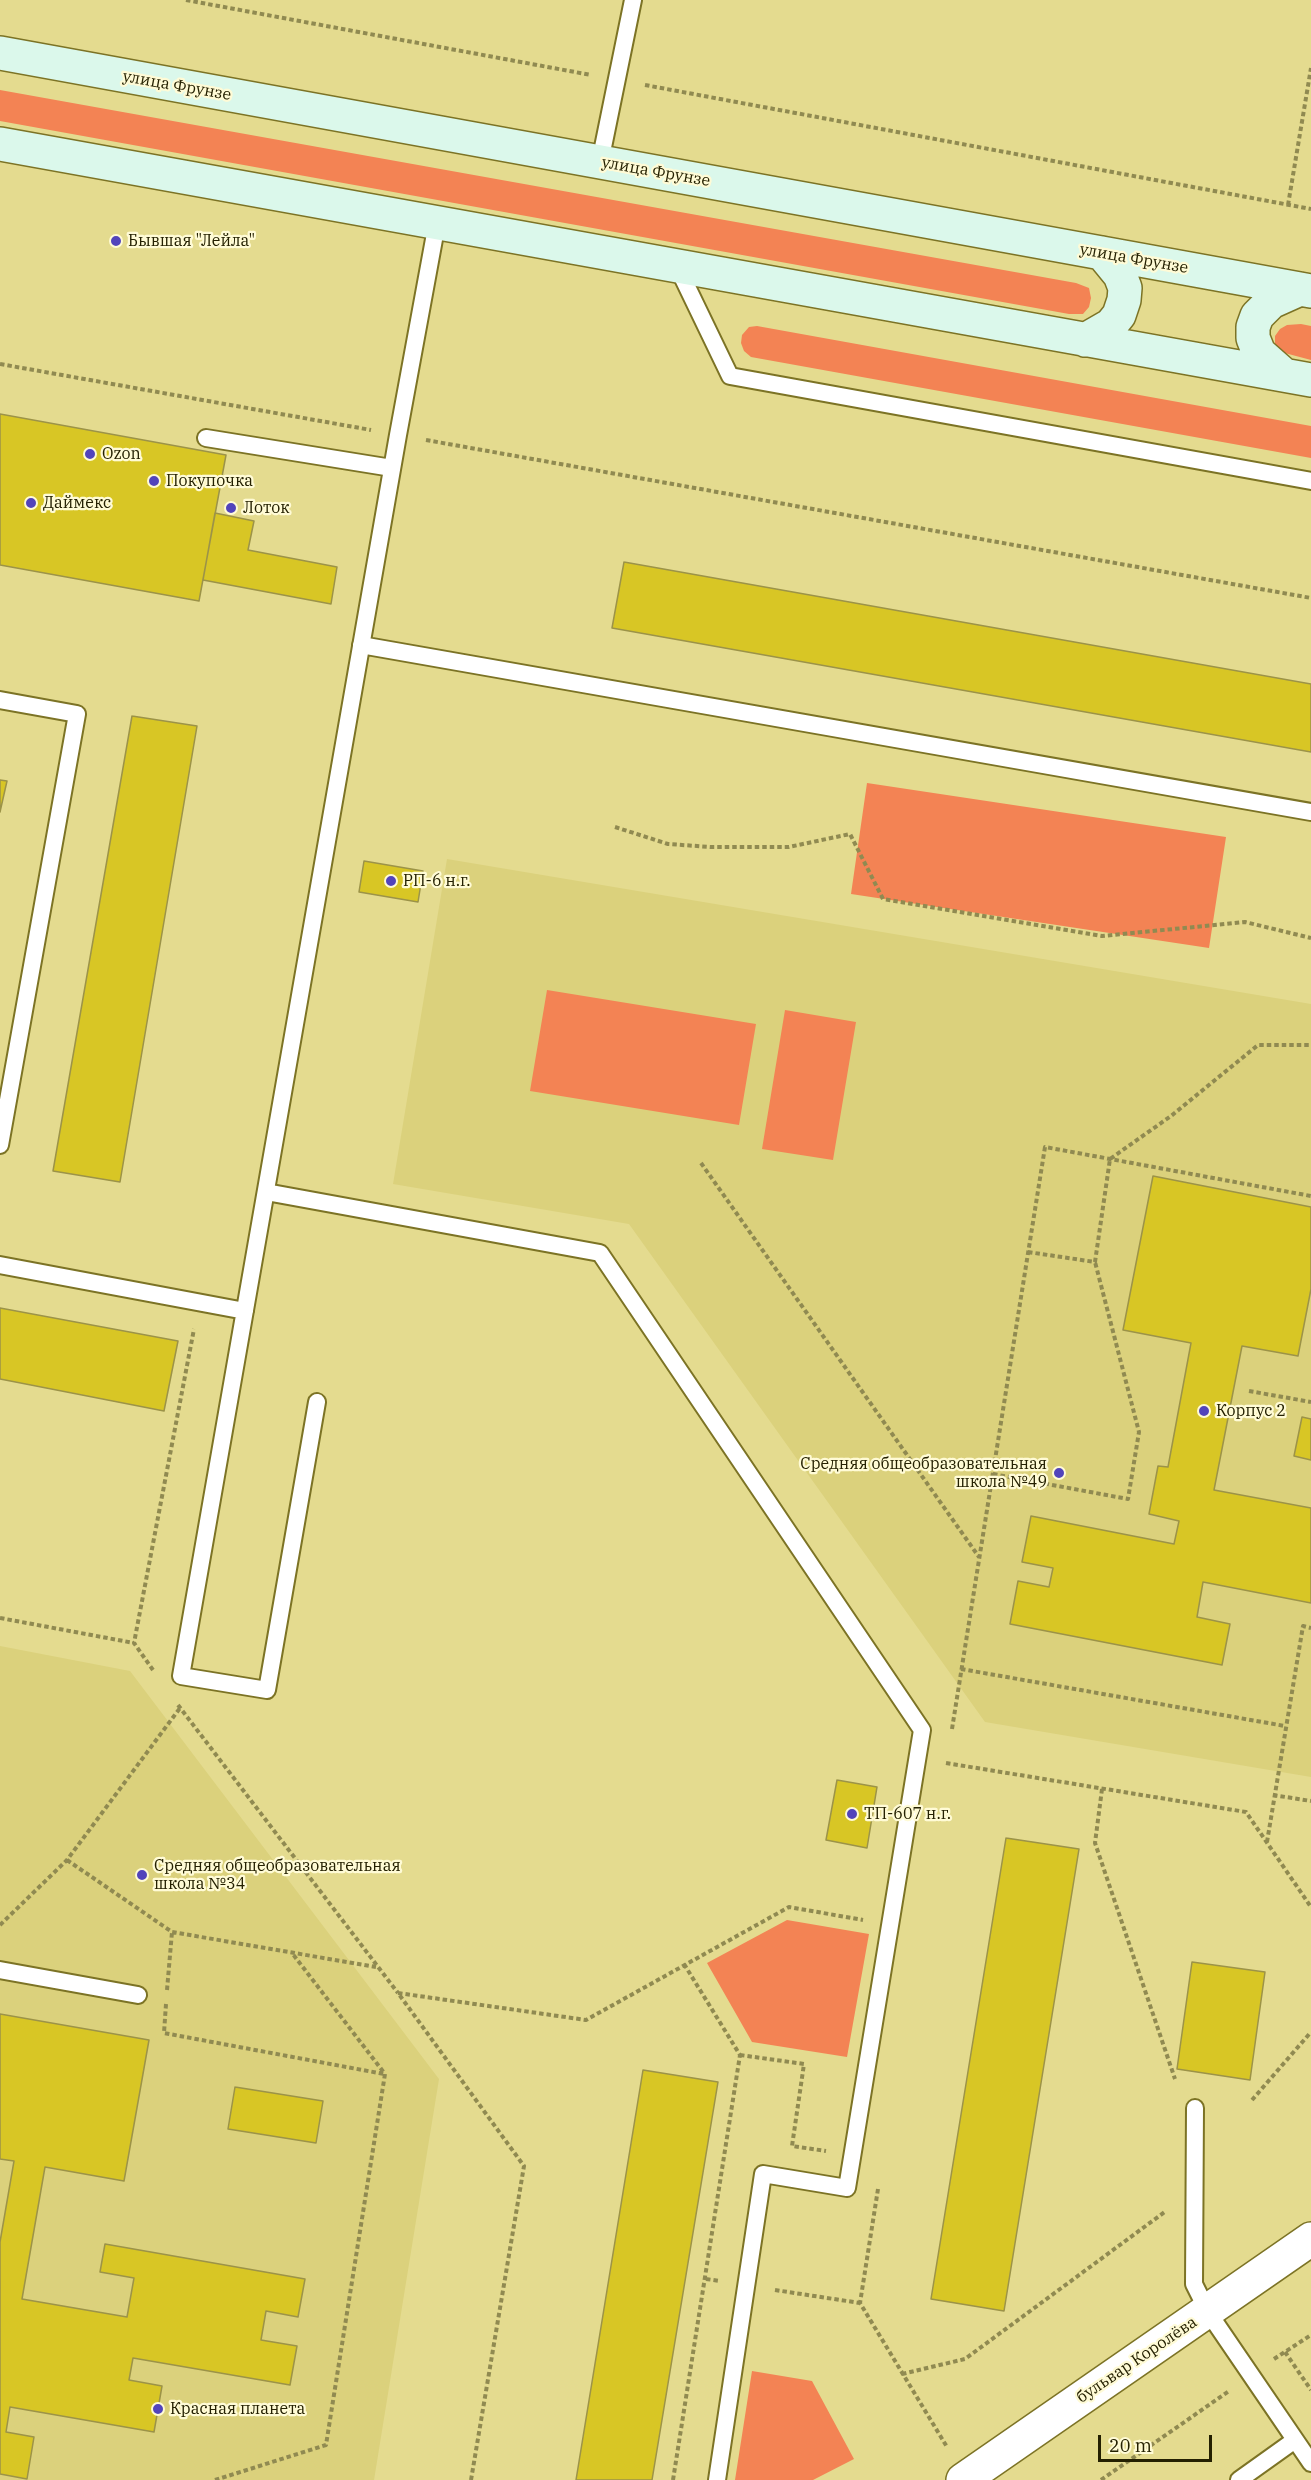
<!DOCTYPE html>
<html>
<head>
<meta charset="utf-8">
<style>
	body { margin:0 }
	#map { position:relative; width:1311px; height:2480px; overflow:hidden; background:#e4db8f; font-family:"IBM Plex Serif",serif }
	canvas { display:block }
	.scale { position:absolute; left:1098px; top:2435px; width:114px; height:27px; box-sizing:border-box; border:3px solid #242001; border-top:0; padding-left:8px; font-size:18px; line-height:21px; white-space:nowrap; color:#242001; -webkit-text-stroke:4px #fffbd6; paint-order:stroke }
</style>
</head>
<body>
<div id="map">
<canvas width="1311" height="2480"></canvas>
<div class="scale">20 m</div>
</div>
<script>
const c = document.querySelector('canvas').getContext('2d');
c.lineJoin = 'round';
function fill(path, color) {
  c.fillStyle = color;
  c.fill(path, 'evenodd');
}
function shape(rows) {
  const path = new Path2D();
  for (const r of rows) {
    path.moveTo(r[0], r[1]);
    for (let i = 2; i < r.length; i += 2) path.lineTo(r[i], r[i + 1]);
  }
  return path;
}
function stroke(path, color, width, dash) {
  c.strokeStyle = color;
  c.lineWidth = width;
  c.lineCap = dash ? 'butt' : 'round';
  c.setLineDash(dash || []);
  c.stroke(path);
}
function write(font, color, halo, rows, align = 'center') {
  c.font = font + ' "IBM Plex Serif",serif';
  c.lineWidth = 4.5;
  c.setLineDash([]);
  c.textBaseline = 'middle';
  c.strokeStyle = halo;
  c.fillStyle = color;
  for (const [text, x, y, turn = 0] of rows) {
    c.save();
    c.translate(x, y);
    c.rotate((+turn || 0) * Math.PI / 180);
    c.textAlign = isNaN(turn) ? turn : align;
    if (halo) c.strokeText(text, 0, 0);
    c.fillText(text, 0, 0);
    c.restore();
  }
}
const built = shape([
	[447,859,1311,1004,1311,1777,985,1722,629,1224,393,1184],
	[0,1646,130,1671,439,2079,374,2480,0,2480]
]);
const green = shape([
	[0,90,1076,283,1089,288,1091,298,1089,307,1083,314,1069,314,0,121],
	[1301,324,1311,326,1311,360,1281,352,1275,345,1275,336,1280,329,1287,325],
	[757,326,1311,426,1311,458,751,357,744,351,741,343,742,335,749,327],
	[867,783,1226,837,1209,948,851,894],
	[547,990,756,1024,739,1125,530,1091],
	[785,1010,856,1022,833,1160,762,1149],
	[787,1920,869,1934,847,2057,752,2042,707,1963],
	[752,2371,812,2381,854,2459,813,2480,735,2480]
]);
const building = shape([
	[0,414,226,455,199,601,0,565,0,414],
	[215,513,254,521,248,550,337,567,331,604,203,580,215,513],
	[624,562,1311,684,1311,752,612,628,624,562],
	[132,716,197,726,120,1182,53,1171,132,716],
	[0,780,7,781,0,812,0,780],
	[364,861,423,871,418,902,359,892,364,861],
	[1153,1176,1311,1207,1311,1289,1298,1356,1242,1346,1214,1490,1311,1508,1311,1603,1203,1582,1197,1617,1230,1624,1222,1665,1010,1624,1018,1581,1049,1587,1053,1568,1022,1562,1031,1516,1174,1544,1179,1521,1149,1514,1158,1466,1168,1467,1191,1343,1123,1330,1153,1176],
	[0,1308,178,1341,164,1411,0,1379,0,1308],
	[1302,1417,1311,1419,1311,1460,1294,1456,1302,1417],
	[837,1780,877,1787,867,1848,826,1840,837,1780],
	[1006,1838,1079,1849,1004,2311,931,2299,1006,1838],
	[1192,1962,1265,1972,1250,2080,1177,2069,1192,1962],
	[0,2014,149,2040,124,2181,45,2167,22,2299,127,2317,134,2278,100,2272,105,2244,305,2279,298,2317,266,2311,261,2340,297,2346,290,2385,133,2358,129,2380,162,2386,154,2432,10,2407,6,2432,34,2437,27,2479,0,2474,0,2242,14,2161,0,2159,0,2014],
	[643,2070,718,2082,652,2480,576,2480,643,2070],
	[235,2087,323,2101,316,2143,228,2129,235,2087]
]);
const path = shape([
	[186,0,591,75],
	[645,85,1311,209],
	[1288,205,1311,68],
	[0,364,371,430],
	[426,440,1311,598],
	[615,827,668,844,711,847,789,847,850,834,883,899,1102,936,1245,922,1311,938],
	[701,1163,979,1557],
	[1028,1252,1095,1262,1110,1159,1171,1116,1258,1045,1311,1045],
	[1249,1391,1311,1402],
	[993,1474,1128,1499,1139,1432,1095,1262],
	[0,1618,134,1643],
	[961,1669,1285,1726],
	[153,1670,134,1643,194,1329],
	[178,1705,398,1993],
	[952,1729,1045,1147,1311,1196],
	[946,1763,1246,1812,1311,1907],
	[1102,1789,1095,1843,1175,2079],
	[1273,1795,1311,1801],
	[1267,1842,1303,1626,1311,1628],
	[67,1860,172,1932,376,1967],
	[0,1925,67,1860,180,1708],
	[167,1990,172,1932],
	[166,2004,164,2033,384,2074],
	[740,2055,804,2064,792,2146,826,2151],
	[1252,2100,1311,2032],
	[878,2189,860,2303,947,2447],
	[706,2279,720,2281],
	[775,2290,860,2303],
	[1285,2352,1311,2390],
	[1274,2359,1311,2335],
	[902,2374,965,2359,1166,2211],
	[215,2480,326,2445,385,2074,292,1953],
	[471,2480,524,2166,398,1993,586,2020,789,1907,863,1920],
	[673,2480,740,2055,684,1964],
	[1101,2480,1229,2391]
]);
const lane = shape([
	[600,162,633,0],
	[677,266,730,376,1311,481],
	[206,438,392,468],
	[361,645,1311,812],
	[0,700,77,714,0,1145],
	[266,1192,600,1253,922,1730,847,2188,763,2174,717,2480],
	[0,1265,245,1311],
	[317,1402,267,1690,181,1676,398,435,437,223],
	[0,1970,138,1995],
	[1195,2108,1194,2284,1208,2312,1311,2463],
	[1239,2480,1295,2440]
]);
const street = shape([
	[963,2480,1311,2239]
]);
const secondary = shape([
	[0,53,1311,291],
	[0,144,1311,380],
	[1085,340,1111,325,1119,315,1124,300,1125,288,1120,275,1102,253],
	[1284,375,1259,353,1253,338,1253,327,1257,316,1271,302,1300,289]
]);
const markers = [
	[116,241,6,"#5244bb"],
	[90,454,6,"#5244bb"],
	[154,481,6,"#5244bb"],
	[31,503,6,"#5244bb"],
	[231,508,6,"#5244bb"],
	[391,881,6,"#5244bb"],
	[1204,1411,6,"#5244bb"],
	[1059,1473,6,"#5244bb"],
	[852,1814,6,"#5244bb"],
	[142,1875,6,"#5244bb"],
	[158,2409,6,"#5244bb"]
];
const streetNames = [
	["улица Фрунзе",177,86,10],
	["улица Фрунзе",656,172,10],
	["улица Фрунзе",1134,259,10],
	["бульвар Королёва",1137,2360,-34]
];
const poiNames = [
	["Бывшая \"Лейла\"",128,241],
	["Ozon",102,454],
	["Покупочка",166,481],
	["Даймекс",43,503],
	["Лоток",243,508],
	["РП-6 н.г.",403,881],
	["Корпус 2",1216,1411],
	["Средняя общеобразовательная",1047,1464,"right"],
	["школа №49",1047,1482,"right"],
	["ТП-607 н.г.",864,1814],
	["Средняя общеобразовательная",154,1866],
	["школа №34",154,1884],
	["Красная планета",170,2409]
];
fill(built, '#dbd17c');
fill(green, '#f38354');
fill(building, '#d8c625');
stroke(building, '#9c9348', 1.5);
stroke(lane, '#7c7325', 20);
stroke(street, '#7c7325', 36);
stroke(secondary, '#7c7325', 36);
stroke(path, '#908a51', 4, [4.5, 3]);
stroke(lane, '#fff', 16);
stroke(street, '#fff', 33);
stroke(secondary, '#dbf8eb', 33);
for (const [x, y, r, color] of markers) {
  const dot = new Path2D();
  dot.arc(x, y, r, 0, 2 * Math.PI);
  c.fillStyle = color;
  c.fill(dot);
  stroke(dot, '#fffbd6', 2);
}
write('16px', '#242001', '#fffbd6', streetNames);
write('16px', '#242001', '#fffbd6', poiNames, 'left');
</script>
</body>
</html>
